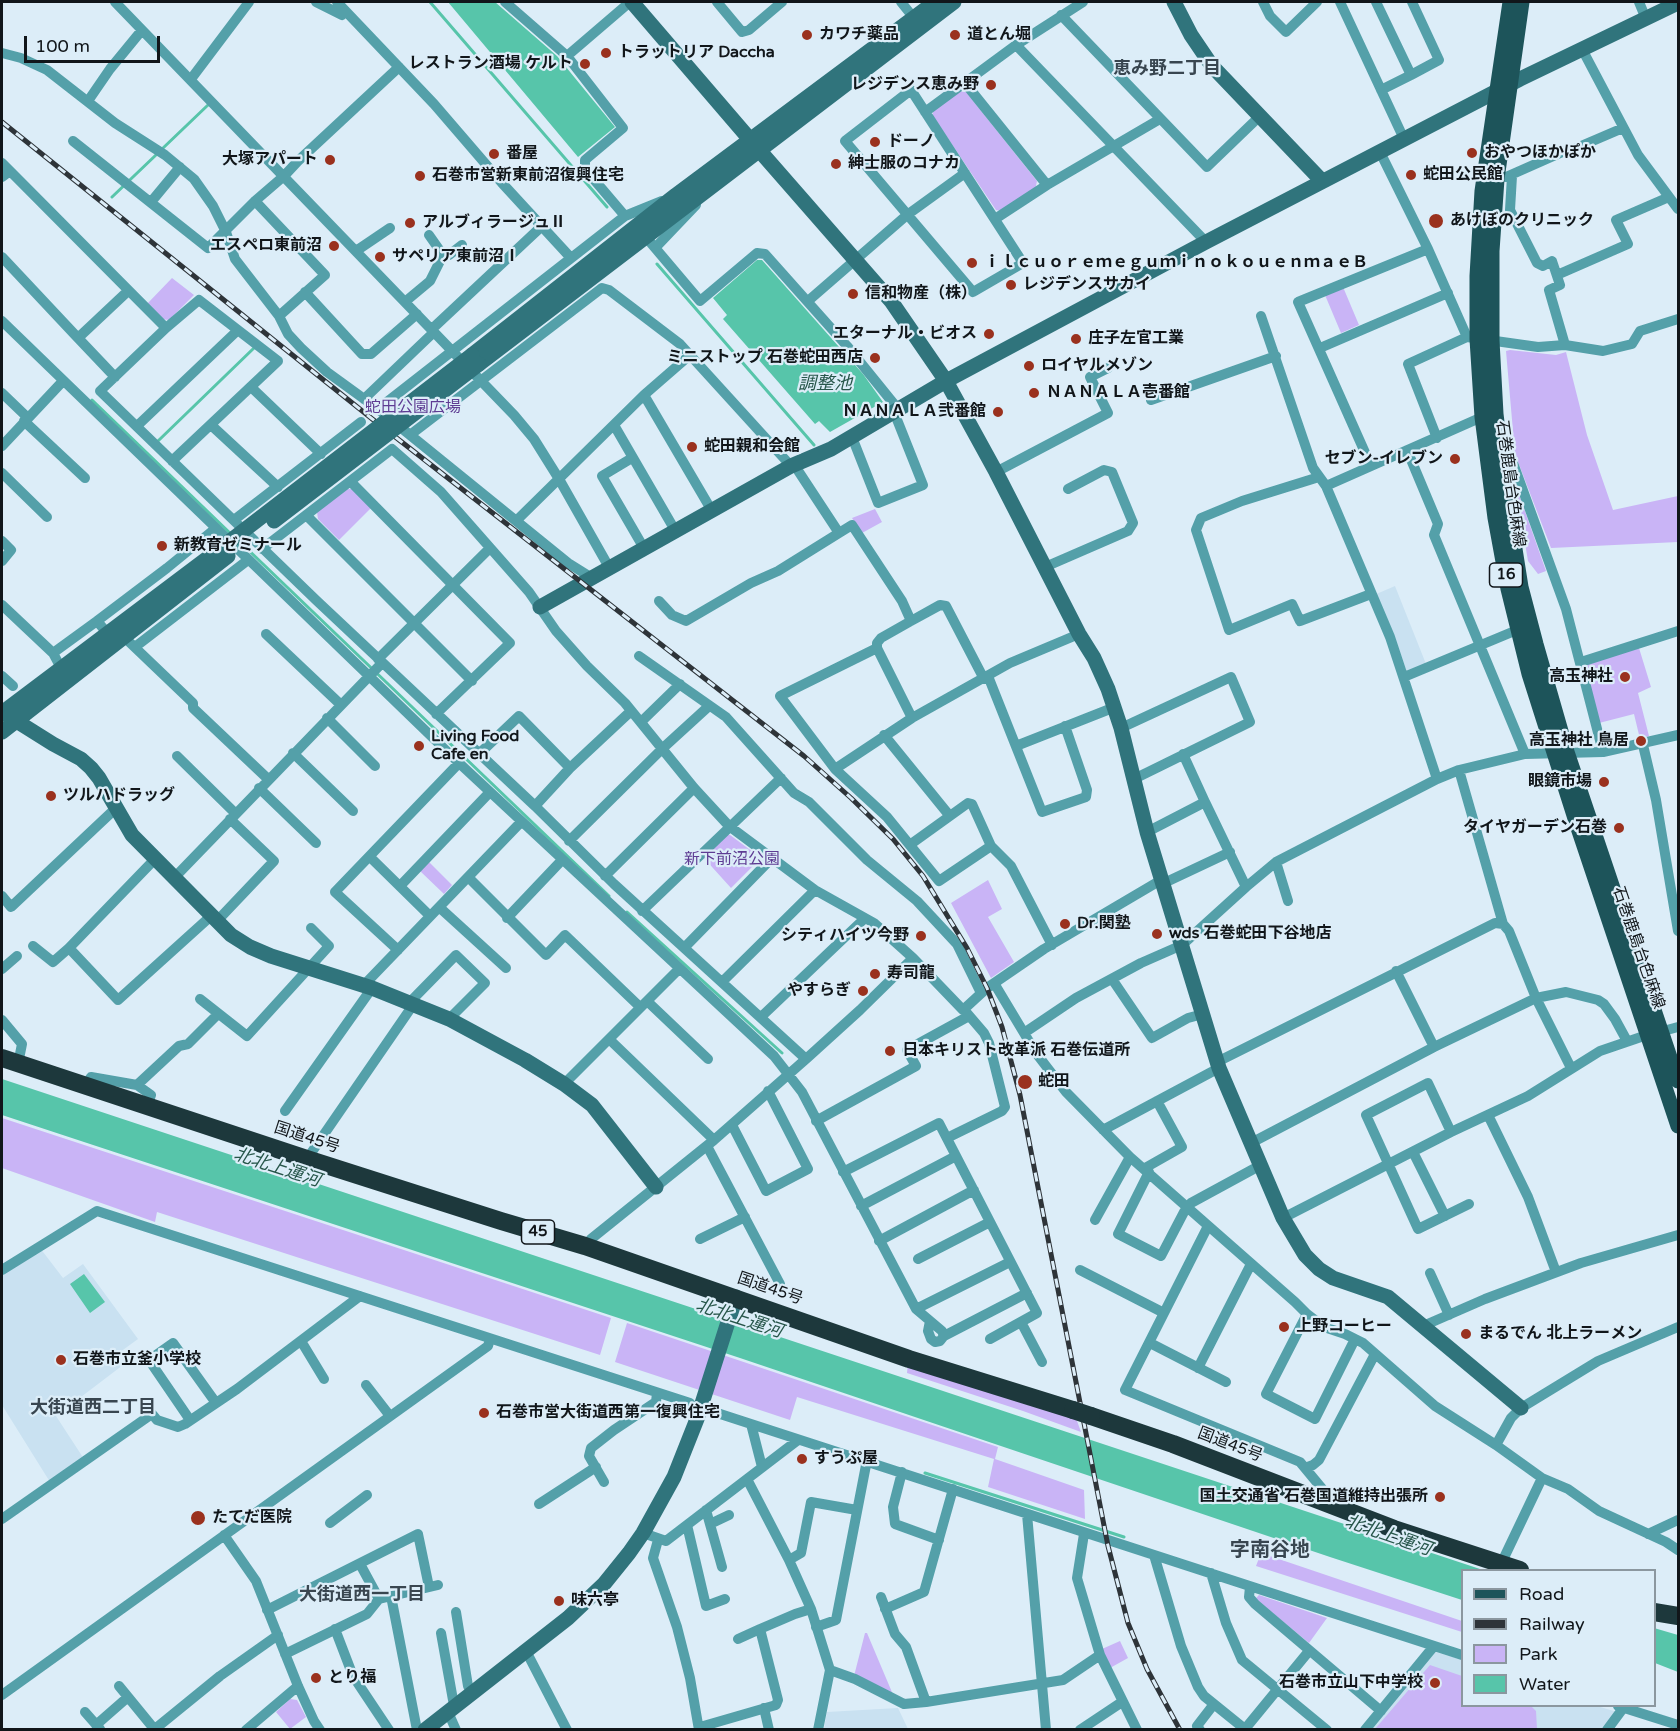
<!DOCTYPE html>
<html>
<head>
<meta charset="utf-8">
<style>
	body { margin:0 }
	#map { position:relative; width:1680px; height:1731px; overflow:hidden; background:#dcedf8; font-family:"Varela Round",sans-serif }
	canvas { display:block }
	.frame { position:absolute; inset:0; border:3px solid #11161a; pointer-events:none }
	.legend { position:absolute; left:1461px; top:1569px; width:195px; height:138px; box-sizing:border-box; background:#dcedf8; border:2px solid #8b979f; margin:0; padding:8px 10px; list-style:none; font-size:18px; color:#11161a }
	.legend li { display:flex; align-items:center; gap:12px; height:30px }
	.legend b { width:30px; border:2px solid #8b979f }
	.scale { position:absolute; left:24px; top:36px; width:136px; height:27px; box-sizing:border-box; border:3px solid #11161a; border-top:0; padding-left:8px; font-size:18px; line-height:21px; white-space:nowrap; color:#11161a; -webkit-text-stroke:4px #dcedf8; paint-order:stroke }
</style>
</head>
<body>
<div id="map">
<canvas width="1680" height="1731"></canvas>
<div class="frame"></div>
<ul class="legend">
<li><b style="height:8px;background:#1d545a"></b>Road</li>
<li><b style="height:8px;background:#2e3439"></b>Railway</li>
<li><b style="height:16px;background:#c9b4f6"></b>Park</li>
<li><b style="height:16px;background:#57c5aa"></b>Water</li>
</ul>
<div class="scale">100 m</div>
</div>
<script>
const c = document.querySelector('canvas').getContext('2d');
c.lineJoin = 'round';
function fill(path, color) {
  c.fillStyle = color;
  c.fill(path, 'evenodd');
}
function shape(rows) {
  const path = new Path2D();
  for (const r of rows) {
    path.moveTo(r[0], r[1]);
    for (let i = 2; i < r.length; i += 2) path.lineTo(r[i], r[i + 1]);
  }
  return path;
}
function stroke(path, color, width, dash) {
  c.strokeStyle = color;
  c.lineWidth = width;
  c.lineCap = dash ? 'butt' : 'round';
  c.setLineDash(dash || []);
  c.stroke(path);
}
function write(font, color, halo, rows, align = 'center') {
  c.font = font + ' "Varela Round","Noto Sans JP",sans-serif';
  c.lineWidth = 4.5;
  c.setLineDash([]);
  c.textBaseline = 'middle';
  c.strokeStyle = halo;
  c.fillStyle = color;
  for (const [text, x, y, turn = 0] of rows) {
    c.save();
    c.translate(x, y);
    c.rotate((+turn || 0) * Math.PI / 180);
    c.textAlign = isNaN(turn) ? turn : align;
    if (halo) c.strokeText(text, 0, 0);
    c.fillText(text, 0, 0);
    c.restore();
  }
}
const built = shape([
	[1395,586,1426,664,1407,673,1374,595],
	[40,1248,63,1278,83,1264,138,1339,116,1355,123,1365,56,1416,84,1459,50,1482,2,1405,2,1273],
	[1434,1651,1462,1660,1462,1706,1597,1706,1617,1712,1603,1729,1370,1730],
	[898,1708,908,1729,824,1729,827,1712]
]);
const green = shape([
	[958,91,966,92,1037,181,1035,190,1002,211,996,210,933,116,933,110],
	[172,278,194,295,169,320,161,319,147,304],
	[1343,287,1359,325,1341,333,1325,295],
	[1510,350,1556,355,1566,352,1587,435,1613,510,1678,496,1678,542,1551,548,1515,454,1506,351],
	[1515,483,1546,571,1538,574,1528,561],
	[347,489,354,489,372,507,339,540,318,519,317,512],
	[875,509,882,522,862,533,852,518],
	[1639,648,1651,687,1638,693,1649,736,1640,739,1634,714,1599,723,1582,665],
	[725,835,730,835,757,855,758,861,731,888,703,857],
	[429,862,452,885,444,894,420,871],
	[988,880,1002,909,988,917,1014,962,991,978,951,903],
	[2,1118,611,1318,600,1355,157,1212,155,1222,2,1168],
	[627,1323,998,1447,995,1459,1084,1490,1085,1519,988,1487,994,1459,797,1397,790,1420,615,1362],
	[908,1362,1076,1418,1081,1432,1023,1411,907,1373],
	[1261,1553,1462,1621,1462,1632,1256,1566],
	[1259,1595,1327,1618,1309,1643,1258,1601,1256,1598],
	[865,1633,867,1633,894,1697,854,1676],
	[1120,1641,1128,1658,1110,1668,1102,1649],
	[1430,1665,1462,1676,1462,1706,1531,1706,1536,1711,1537,1729,1375,1729],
	[290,1699,297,1700,306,1717,290,1729,276,1712]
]);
const water = shape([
	[448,2,495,2,557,56,615,127,578,157],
	[757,260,762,260,863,374,883,402,830,432,819,421,815,424,723,319,727,315,713,298],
	[2,1079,1483,1570,1462,1570,1462,1600,1330,1557,740,1358,2,1115],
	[84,1274,105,1302,90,1313,70,1284],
	[1654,1628,1678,1635,1678,1672,1655,1663]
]);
const stream = shape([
	[430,2,607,207],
	[162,149,208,105],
	[112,197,157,154],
	[657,264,814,445],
	[92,400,232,535],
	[158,441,255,347],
	[239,541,609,896],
	[627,912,782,1053],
	[925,1473,1124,1537]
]);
const street = shape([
	[115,2,514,415,534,439,559,479,610,569],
	[316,2,342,15,345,11],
	[337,2,434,104,502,183,571,258],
	[505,2,567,56,623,128,585,160,585,169,625,216],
	[717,2,742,32,749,30,782,2],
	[901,2,913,17],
	[1263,2,1270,16,1286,32,1317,2],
	[1340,2,1404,139],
	[1376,2,1411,75,1439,60,1412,2],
	[1639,2,1646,19],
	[1061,15,1207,167,1261,115],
	[1016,45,1206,242],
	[1582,49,1638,155,1678,209],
	[2,53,21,58,47,70,115,123,165,155,194,179,213,206,226,232,235,259,279,316,288,334,301,348,327,372,378,409,568,563,592,578],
	[567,56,630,2],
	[191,79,249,2],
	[965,83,1047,185],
	[911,90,1023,263,973,292,845,141,911,90],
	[1381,90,1411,75],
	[88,101,110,69,142,30],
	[925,112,1016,45,1083,2],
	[73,141,208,248,255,201,284,176,298,161,399,67],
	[1380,152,1428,249,1467,337,1538,347,1565,345,1603,351,1632,344,1640,331,1678,319],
	[2,163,10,171,2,177],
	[10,171,166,328],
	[1512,176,1510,210,1537,263,1543,266,1552,261,1560,285,1549,290,1565,345],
	[1506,177,1567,150,1574,149,1623,128],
	[255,201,325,275,279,316],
	[151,202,180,167],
	[995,219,1047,185,1160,119],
	[645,236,700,301,757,253,765,254,847,346,898,409],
	[655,248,696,205],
	[356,251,390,228],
	[443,255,449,255,462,245],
	[2,257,78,338],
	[1557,275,1628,244,1616,220,1669,197],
	[305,292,362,354,371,354,417,314],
	[406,301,430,281,443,255,429,235],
	[808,301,907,215,965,173],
	[1261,316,1313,468,1326,486,1390,637,1437,779],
	[2,321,459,763,774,1056,802,1092,916,1309,942,1331,944,1336,940,1341,935,1342,931,1339,928,1331,930,1321],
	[432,329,542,226],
	[1320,348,1448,293],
	[115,377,78,338,128,291],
	[251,387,321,454],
	[2,393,28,418],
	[644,395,712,511],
	[364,399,434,332],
	[1151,400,1276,356],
	[378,409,625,216,662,201],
	[24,421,85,478],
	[211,425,278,487],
	[614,425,676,532],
	[137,426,238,330],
	[410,435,602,288,609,290,680,344,791,466],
	[852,437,878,503,923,485,894,412],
	[1437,438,1408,364,1467,337],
	[2,446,63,381],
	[1407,450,1438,524,1434,535,1525,754],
	[632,458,602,476,645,550],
	[172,461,278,361,199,300,166,328,100,391,316,600,535,806,614,884,806,1059,714,1140,591,1239,585,1246],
	[1513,463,1566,609,1603,752],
	[1371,466,1298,302,1428,249],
	[996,472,1108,413,1090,377,1108,368],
	[2,473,47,517],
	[1319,477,1242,501,1201,518,1196,530,1229,630,1292,604,1300,621,1371,594],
	[351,482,510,643,436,714],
	[1326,486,1482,417],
	[306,515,472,681],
	[234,520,361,422],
	[516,521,644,395,690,355],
	[839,533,852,525,902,601,911,621],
	[2,541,11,550,2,561],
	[262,549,392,449,441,492,529,592,556,631,587,666,625,703,694,788,729,826,815,890,874,923,913,958,860,1010,806,1059],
	[1045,567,1128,531,1133,523,1112,472,1104,470,1068,489],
	[659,601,672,615,686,621,751,583,778,571,839,533,795,466],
	[2,605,53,653,61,668],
	[108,634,97,621,167,568,216,528],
	[266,634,340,704],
	[124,637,193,703,193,708,268,779],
	[135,647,248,560],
	[877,648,780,696,835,769,887,817,939,881,991,846],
	[53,653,97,621],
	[639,656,726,717,794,793,809,802,867,860,917,901,957,944,981,993],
	[378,659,490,548],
	[1581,662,1678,631],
	[2,676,13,686],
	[988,676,1042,812,1086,797,1087,790,1065,726],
	[1404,677,1517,630],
	[327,718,375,766],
	[912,718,877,648,877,643,881,638,911,621,940,605,946,606,984,679],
	[641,722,680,684],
	[1121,728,1231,677,1250,722,1134,779],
	[884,735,949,815],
	[1643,745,1656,800,1678,931],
	[1016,746,1115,707],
	[293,753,353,811],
	[480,753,519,716,570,768],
	[1183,754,1205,802],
	[177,756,235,813],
	[835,769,912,718,1010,663,1079,634],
	[1459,770,1503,924,1509,931,1536,998,1571,1068],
	[259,788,316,843],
	[535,806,570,768,631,711],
	[1147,832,1205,802,1246,887],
	[569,841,663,748,709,706],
	[911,844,968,803,972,804,991,846,1011,866,1052,945],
	[370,857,430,916],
	[1276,862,1288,901],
	[605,876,694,788],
	[468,877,546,955,565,935,640,1007],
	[174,878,382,663],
	[1162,884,1230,852],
	[400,886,490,792],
	[2,896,11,907,115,809],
	[439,907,506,968],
	[642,911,781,778],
	[507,918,562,860],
	[217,921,274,861,230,819],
	[33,946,53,962,69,948,155,859],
	[69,948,118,1000,211,916],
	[684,948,772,858],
	[398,950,335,892,459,763],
	[913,958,963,1010,987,988,1044,949,1161,880],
	[2,969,17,956],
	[1396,971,1434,1047],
	[1112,979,1152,1038,1188,1018,1203,1014],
	[722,982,815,890],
	[994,983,1036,1053,1066,1092,1130,1157,1295,1302,1307,1314,1324,1327,1345,1334,1363,1343,1435,1406,1496,1445,1542,1478,1568,1489,1599,1511,1666,1542,1678,1550],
	[364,985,521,822],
	[200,999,247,1036,329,946,311,928],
	[647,1001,708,1059],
	[409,1003,456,955,485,983,449,1019],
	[761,1017,864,919],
	[2,1020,22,1044,18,1064],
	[1024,1033,1076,998,1141,963,1182,945,1246,887,1276,862,1437,779,1459,770,1525,754,1603,752,1678,735],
	[609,1039,714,1140],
	[1217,1062,1495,923,1503,924],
	[564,1084,679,969],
	[137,1085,151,1095,147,1106],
	[85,1086,91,1077,137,1085,179,1046,188,1044,218,1014],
	[285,1111,372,988],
	[1488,1115,1528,1197,1556,1272],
	[816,1121,916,1066,907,1050,969,1016],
	[732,1125,766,1191,808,1169,768,1091],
	[1103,1130,1219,1068],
	[1451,1132,1428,1083,1366,1115,1418,1229,1469,1204],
	[947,1138,1002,1111,1005,1107,989,1043,984,1033,966,1012],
	[1251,1143,1434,1047,1536,998,1566,992,1598,1000,1604,1004,1615,1019,1627,1041],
	[707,1146,780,1284],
	[1413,1152,1445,1216],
	[307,1159,413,1005],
	[1145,1168,1182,1147,1157,1101],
	[843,1172,939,1123,1037,1313,990,1339],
	[1149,1172,1118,1234,1161,1256,1184,1212,1191,1203,1259,1166],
	[861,1206,956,1156],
	[1283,1218,1451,1132,1528,1096,1600,1051,1641,1037,1678,1027],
	[1095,1220,1130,1157],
	[1208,1226,1125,1390,1300,1462,1334,1503],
	[700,1239,745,1217],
	[879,1241,974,1190],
	[918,1259,990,1222],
	[2,1270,97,1211,690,1403],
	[1080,1270,1164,1313],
	[1430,1273,1449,1315],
	[916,1309,1010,1262],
	[1307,1314,1266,1394,1315,1419,1355,1339],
	[1021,1322,1042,1362],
	[1423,1326,1485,1299,1581,1263,1678,1235],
	[944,1336,1027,1293],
	[301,1341,324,1379],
	[1150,1343,1226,1382],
	[1198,1368,1251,1264],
	[366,1385,390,1416],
	[711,1411,1462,1655],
	[190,1420,149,1360,173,1343,216,1403],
	[751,1424,762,1467],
	[1496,1445,1511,1418,1521,1408,1598,1361,1678,1327],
	[1305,1468,1313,1465,1319,1460,1375,1354],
	[902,1472,893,1507,895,1524,939,1540],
	[747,1479,789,1560,811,1609,830,1670,818,1730],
	[604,1482,589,1456,591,1448,614,1430,656,1402,657,1393],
	[539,1504,596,1467],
	[706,1510,722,1567],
	[1027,1514,1046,1730],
	[2,1519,152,1414,157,1420,178,1427,185,1424,237,1389,360,1296],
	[330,1523,367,1495],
	[710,1524,729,1515],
	[687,1525,706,1606,725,1599],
	[643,1533,666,1541,798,1440],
	[1084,1534,1077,1578,1100,1655],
	[1648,1534,1678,1520],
	[224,1535,256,1581,298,1686,314,1721,320,1730],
	[658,1540,653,1558,677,1627,690,1678,699,1730],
	[1154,1555,1181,1646,1198,1687,1204,1696,1246,1730],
	[789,1560,801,1553,811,1502,857,1510],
	[360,1564,379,1599],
	[1501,1564,1542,1478],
	[1211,1573,1226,1623,1242,1660,1327,1730],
	[1250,1587,1249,1597,1255,1604,1381,1711],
	[391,1596,417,1730],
	[881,1597,895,1634,906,1647,926,1702],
	[885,1609,924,1592,953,1489],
	[267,1610,418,1534,429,1587],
	[456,1612,468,1686,473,1693],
	[816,1627,836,1620,867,1460],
	[335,1629,353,1676,389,1730],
	[441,1633,453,1700,457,1705],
	[738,1639,760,1629],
	[526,1651,567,1730],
	[285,1654,367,1614,379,1599,438,1585],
	[830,1670,855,1679,904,1704,926,1702,1063,1680,1100,1655,1137,1730],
	[119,1686,155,1730],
	[2,1695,488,1346,490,1339],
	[1618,1706,1678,1725],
	[764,1708,769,1730],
	[85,1712,100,1729],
	[448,1712,456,1730],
	[96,1725,128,1697],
	[700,1727,776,1705,778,1700,760,1629,795,1614,811,1609],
	[155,1729,220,1676,278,1635],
	[1245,1729,1309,1651],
	[246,1730,298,1686],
	[1080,1730,1122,1702],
	[1200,1730,1197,1726,1214,1704],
	[1365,1730,1434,1646],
	[1607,1730,1624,1707]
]);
const secondary = shape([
	[632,2,759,150,891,301,946,381,996,472,1079,634,1094,658,1108,689,1121,728,1147,832,1219,1068,1283,1218,1305,1255,1319,1269,1333,1278,1388,1297,1521,1408],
	[1174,2,1191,35,1212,66,1322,181],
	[472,355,676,195,935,2],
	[479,364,954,2],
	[540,607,791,466,831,449,946,381,1206,242,1520,79,1678,3],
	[2,712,53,744,81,759,91,768,99,778,132,835,231,935,250,947,271,956,372,988,449,1019,525,1060,564,1084,592,1105,656,1187],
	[2,713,221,548],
	[2,732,228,556],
	[425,1730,568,1618,604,1584,629,1553,643,1533,674,1477,697,1419,736,1297]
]);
const primary = shape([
	[1510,2,1482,191,1477,276,1477,339,1482,417,1495,518,1508,589,1529,674,1578,828,1678,1126],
	[1522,2,1497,179,1492,251,1492,341,1496,414,1503,473,1521,587,1536,644,1567,752,1678,1081]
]);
const highway = shape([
	[2,1058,307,1159,501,1221,585,1246,909,1359,1073,1410],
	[1091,1416,1173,1444,1394,1529,1520,1570],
	[1654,1612,1678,1616]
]);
const rail = shape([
	[2,122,371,418,804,756,851,798,893,839,923,876,967,948,987,988,1002,1027,1020,1095,1108,1546,1128,1623,1147,1669,1180,1730]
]);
const secondaryBridge = shape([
	[274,521,479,364],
	[221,548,472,355]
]);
const highwayBridge = shape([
	[1073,1410,1091,1416]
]);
const markers = [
	[807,35,6,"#9a311e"],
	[955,35,6,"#9a311e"],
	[606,53,6,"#9a311e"],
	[585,64,6,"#9a311e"],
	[991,85,6,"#9a311e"],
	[875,142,6,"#9a311e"],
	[1472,153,6,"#9a311e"],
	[494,154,6,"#9a311e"],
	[330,160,6,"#9a311e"],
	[836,164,6,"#9a311e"],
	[1411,175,6,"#9a311e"],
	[420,176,6,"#9a311e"],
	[1436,221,8,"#9a311e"],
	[410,223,6,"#9a311e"],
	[334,246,6,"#9a311e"],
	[380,257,6,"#9a311e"],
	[972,263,6,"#9a311e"],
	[1011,285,6,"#9a311e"],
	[853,294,6,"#9a311e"],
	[989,334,6,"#9a311e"],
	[1076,339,6,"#9a311e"],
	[875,358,6,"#9a311e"],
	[1029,366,6,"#9a311e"],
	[1034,393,6,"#9a311e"],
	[998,412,6,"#9a311e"],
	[692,447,6,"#9a311e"],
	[1455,459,6,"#9a311e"],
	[162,546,6,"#9a311e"],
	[1625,677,6,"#9a311e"],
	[1641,741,6,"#9a311e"],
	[419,746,6,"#9a311e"],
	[1604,782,6,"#9a311e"],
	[51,796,6,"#9a311e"],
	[1619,828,6,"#9a311e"],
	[1065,924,6,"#9a311e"],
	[1157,934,6,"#9a311e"],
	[921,936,6,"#9a311e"],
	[875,974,6,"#9a311e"],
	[863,991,6,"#9a311e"],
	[890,1051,6,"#9a311e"],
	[1025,1082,8,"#9a311e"],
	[1284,1327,6,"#9a311e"],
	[1466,1334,6,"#9a311e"],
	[61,1360,6,"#9a311e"],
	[484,1413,6,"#9a311e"],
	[802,1459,6,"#9a311e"],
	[1440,1497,6,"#9a311e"],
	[198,1518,8,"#9a311e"],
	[559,1601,6,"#9a311e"],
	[316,1678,6,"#9a311e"],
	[1435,1683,6,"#9a311e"]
];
const shields = [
	[1506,575,33],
	[538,1232,33]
];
const shieldNames = [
	["16",1506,575],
	["45",538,1232]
];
const poiNames = [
	["カワチ薬品",819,35],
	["道とん堀",967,35],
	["トラットリア Daccha",618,53],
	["レストラン酒場 ケルト",573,64,"right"],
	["レジデンス恵み野",979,85,"right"],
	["ドーノ",887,142],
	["おやつほかぽか",1484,153],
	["番屋",506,154],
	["大塚アパート",318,160,"right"],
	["紳士服のコナカ",848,164],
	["蛇田公民館",1423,175],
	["石巻市営新東前沼復興住宅",432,176],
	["あけぼのクリニック",1450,221],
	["アルブィラージュⅡ",422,223],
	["エスペロ東前沼",322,246,"right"],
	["サペリア東前沼Ⅰ",392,257],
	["ｉｌｃｕｏｒｅｍｅｇｕｍｉｎｏｋｏｕｅｎｍａｅＢ",984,263],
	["レジデンスサカイ",1023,285],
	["信和物産（株）",865,294],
	["エターナル・ビオス",977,334,"right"],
	["庄子左官工業",1088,339],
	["ミニストップ 石巻蛇田西店",863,358,"right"],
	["ロイヤルメゾン",1041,366],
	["ＮＡＮＡＬＡ壱番館",1046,393],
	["ＮＡＮＡＬＡ弐番館",986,412,"right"],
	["蛇田親和会館",704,447],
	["セブン-イレブン",1443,459,"right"],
	["新教育ゼミナール",174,546],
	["高玉神社",1613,677,"right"],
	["Living Food",431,737],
	["Cafe en",431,755],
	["高玉神社 鳥居",1629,741,"right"],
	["眼鏡市場",1592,782,"right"],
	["ツルハドラッグ",63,796],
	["タイヤガーデン石巻",1607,828,"right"],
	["Dr.関塾",1077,924],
	["wds 石巻蛇田下谷地店",1169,934],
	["シティハイツ今野",909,936,"right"],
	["寿司龍",887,974],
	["やすらぎ",851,991,"right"],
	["日本キリスト改革派 石巻伝道所",902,1051],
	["蛇田",1038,1082],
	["上野コーヒー",1296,1327],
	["まるでん 北上ラーメン",1478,1334],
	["石巻市立釜小学校",73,1360],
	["石巻市営大街道西第一復興住宅",496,1413],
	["すうぷ屋",814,1459],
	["国土交通省 石巻国道維持出張所",1428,1497,"right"],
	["たてだ医院",212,1518],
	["味六亭",571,1601],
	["とり福",328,1678],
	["石巻市立山下中学校",1423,1683,"right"]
];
const parkNames = [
	["蛇田公園広場",413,408],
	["新下前沼公園",732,860]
];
const streetNames = [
	["石巻鹿島台色麻線",1510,484,82],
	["石巻鹿島台色麻線",1638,948,71],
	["国道45号",307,1138,18],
	["国道45号",770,1289,19],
	["国道45号",1230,1445,21]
];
const neighbourhoodNames = [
	["恵み野二丁目",1167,69],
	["大街道西二丁目",93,1408],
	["大街道西一丁目",362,1595]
];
const waterNames = [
	["調整池",825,384],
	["北北上運河",277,1168,18],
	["北北上運河",739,1319,18],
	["北北上運河",1388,1536,19]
];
const quarterNames = [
	["字南谷地",1270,1551]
];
fill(built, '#c9e1f1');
fill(green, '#c9b4f6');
fill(water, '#57c5aa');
stroke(stream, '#57c5aa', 3);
stroke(street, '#54a0a9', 10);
stroke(secondary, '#30747c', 15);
stroke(primary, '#1d545a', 15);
stroke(highway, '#1d383c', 18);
stroke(rail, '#2e3439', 5);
stroke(rail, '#dcedf8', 3, [9]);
stroke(secondaryBridge, '#30747c', 15);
stroke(highwayBridge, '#1d383c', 18);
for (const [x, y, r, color] of markers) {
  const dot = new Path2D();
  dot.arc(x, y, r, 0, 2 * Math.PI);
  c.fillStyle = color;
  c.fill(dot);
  stroke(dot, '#dcedf8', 2);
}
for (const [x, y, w] of shields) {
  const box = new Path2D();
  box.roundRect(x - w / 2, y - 12, w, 24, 4.5);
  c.fillStyle = '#dcedf8';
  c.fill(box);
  stroke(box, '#11161a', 1.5);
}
write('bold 15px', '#11161a', null, shieldNames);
write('bold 16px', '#11161a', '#dcedf8', poiNames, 'left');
write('16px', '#5e3c93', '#dcedf8', parkNames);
write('16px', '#11161a', '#dcedf8', streetNames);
write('bold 18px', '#394650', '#dcedf8', neighbourhoodNames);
write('italic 18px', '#27564a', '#dcedf8', waterNames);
write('bold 20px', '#394650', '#dcedf8', quarterNames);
</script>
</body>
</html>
